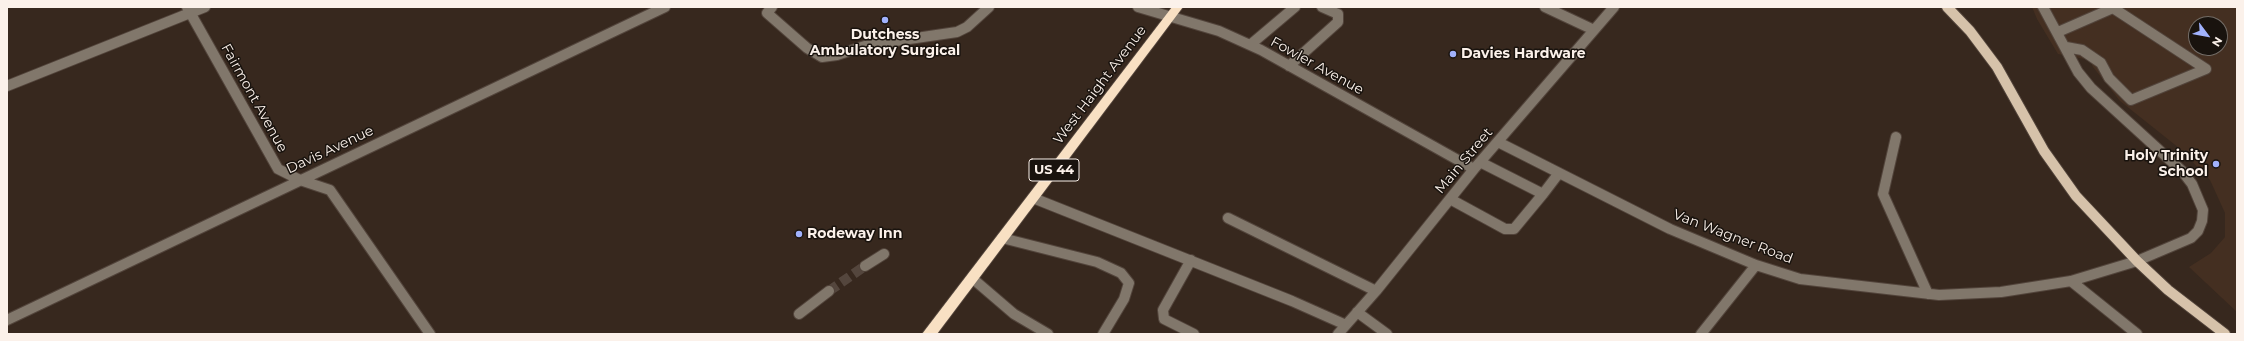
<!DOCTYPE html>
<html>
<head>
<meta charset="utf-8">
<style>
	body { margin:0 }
	#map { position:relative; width:2244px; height:341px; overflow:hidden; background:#37281e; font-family:Montserrat,sans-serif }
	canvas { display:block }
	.frame { position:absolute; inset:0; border:8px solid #fbf1ea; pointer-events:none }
	.north { position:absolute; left:2188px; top:16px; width:40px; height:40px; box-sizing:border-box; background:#19130e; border:1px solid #736c66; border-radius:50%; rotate:122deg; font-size:11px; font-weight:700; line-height:16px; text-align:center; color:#fbf1ea }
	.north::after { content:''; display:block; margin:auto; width:14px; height:18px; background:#a1b2fd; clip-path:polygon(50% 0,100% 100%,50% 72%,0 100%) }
</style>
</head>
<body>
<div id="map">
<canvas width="2244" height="341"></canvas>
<div class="frame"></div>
<div class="north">N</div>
</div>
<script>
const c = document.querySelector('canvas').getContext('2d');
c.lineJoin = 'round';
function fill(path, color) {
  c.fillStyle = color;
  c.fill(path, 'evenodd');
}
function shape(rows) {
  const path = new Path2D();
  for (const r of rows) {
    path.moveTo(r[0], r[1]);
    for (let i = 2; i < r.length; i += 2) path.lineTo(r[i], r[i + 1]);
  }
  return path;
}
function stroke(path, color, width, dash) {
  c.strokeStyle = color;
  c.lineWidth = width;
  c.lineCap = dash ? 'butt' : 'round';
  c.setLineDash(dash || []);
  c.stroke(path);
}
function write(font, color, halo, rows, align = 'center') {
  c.font = font + ' Montserrat,sans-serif';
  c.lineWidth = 3;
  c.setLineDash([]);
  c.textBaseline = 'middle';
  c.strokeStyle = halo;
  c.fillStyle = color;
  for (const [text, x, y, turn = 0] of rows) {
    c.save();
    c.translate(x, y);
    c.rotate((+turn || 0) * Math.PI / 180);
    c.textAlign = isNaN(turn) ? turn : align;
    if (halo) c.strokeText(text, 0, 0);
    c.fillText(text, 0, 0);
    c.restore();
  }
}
const built = shape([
	[2032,7,2237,7,2237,312,2189,267,2211,253,2225,237,2225,213,2210,180,2179,148,2120,101,2093,67,2090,60,2058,54,2037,19],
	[2196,24,2220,24,2220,48,2196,48]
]);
const minorTunnel = shape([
	[829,291,865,266]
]);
const minor = shape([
	[187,7,278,169,300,180,330,190,430,334],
	[772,7,767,13,807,48,822,57,837,55,868,45,957,32,967,27,989,7],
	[1138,7,1219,31,1261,50,1474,169],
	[1545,7,1594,30],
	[2058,32,2113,8,2206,69,2131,100,2109,78,2101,63,2082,50,2066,47],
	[1250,45,1295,7],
	[1289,66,1338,22,1338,14,1322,7],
	[7,86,205,7],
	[1896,137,1883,194,1928,294],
	[1498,142,1670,229,1756,265,1800,279,1939,295,2001,292,2071,281,2137,261,2191,238,2198,231,2202,221,2203,210,2192,184,2182,171,2091,88,2078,72,2043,7],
	[1480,162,1543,194,1559,173],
	[1033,198,1292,301,1346,325],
	[1450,199,1505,229,1514,229,1543,194],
	[1228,218,1376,291],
	[1002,238,1097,262,1121,273,1129,283,1124,299,1103,334],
	[1191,260,1163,310,1164,319,1194,334],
	[865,266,884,254],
	[972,278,1014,314,1048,334],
	[2071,281,2137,334],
	[1357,312,1387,334],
	[799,314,829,291],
	[7,320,665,7],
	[1338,334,1376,291,1474,169,1614,7],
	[1701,334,1756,265]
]);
const major = shape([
	[1947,7,1970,31,1997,67,2044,151,2076,196,2137,261,2168,290,2225,334]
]);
const highway = shape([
	[1172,7,1183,7,937,334,922,334,1172,7]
]);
const markers = [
	[885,20,4,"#a1b2fd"],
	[1453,54,4,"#a1b2fd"],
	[2216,164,4,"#a1b2fd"],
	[799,234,4,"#a1b2fd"]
];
const shields = [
	[1054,170,50]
];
const shieldNames = [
	["US 44",1054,170]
];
const poiNames = [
	["Dutchess",885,35,"center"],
	["Ambulatory Surgical",885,51,"center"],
	["Davies Hardware",1461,54],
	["Holy Trinity",2208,156,"right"],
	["School",2208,172,"right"],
	["Rodeway Inn",807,234]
];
const streetNames = [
	["Fowler Avenue",1317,66,29],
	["West Haight Avenue",1100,85,-53],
	["Fairmont Avenue",254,98,61],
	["Davis Avenue",330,150,-25],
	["Main Street",1464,161,-50],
	["Van Wagner Road",1733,237,21]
];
fill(built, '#442f21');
stroke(minorTunnel, '#54463d', 10, [10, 5]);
stroke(minor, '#52443b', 12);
stroke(major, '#52443b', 12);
stroke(highway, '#52443b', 2);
stroke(minor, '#81776b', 10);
stroke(major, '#d6c2aa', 10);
fill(highway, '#f8e0c3');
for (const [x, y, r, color] of markers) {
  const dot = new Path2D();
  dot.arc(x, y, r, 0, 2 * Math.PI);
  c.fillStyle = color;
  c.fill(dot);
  stroke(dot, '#19130e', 1.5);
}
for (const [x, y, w] of shields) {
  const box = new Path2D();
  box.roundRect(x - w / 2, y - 11, w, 22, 3);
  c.fillStyle = '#19130e';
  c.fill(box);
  stroke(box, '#fbf1ea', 1);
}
write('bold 13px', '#fbf1ea', null, shieldNames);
write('bold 14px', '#fbf1ea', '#19130e', poiNames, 'left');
write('14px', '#fbf1ea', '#19130e', streetNames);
</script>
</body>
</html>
